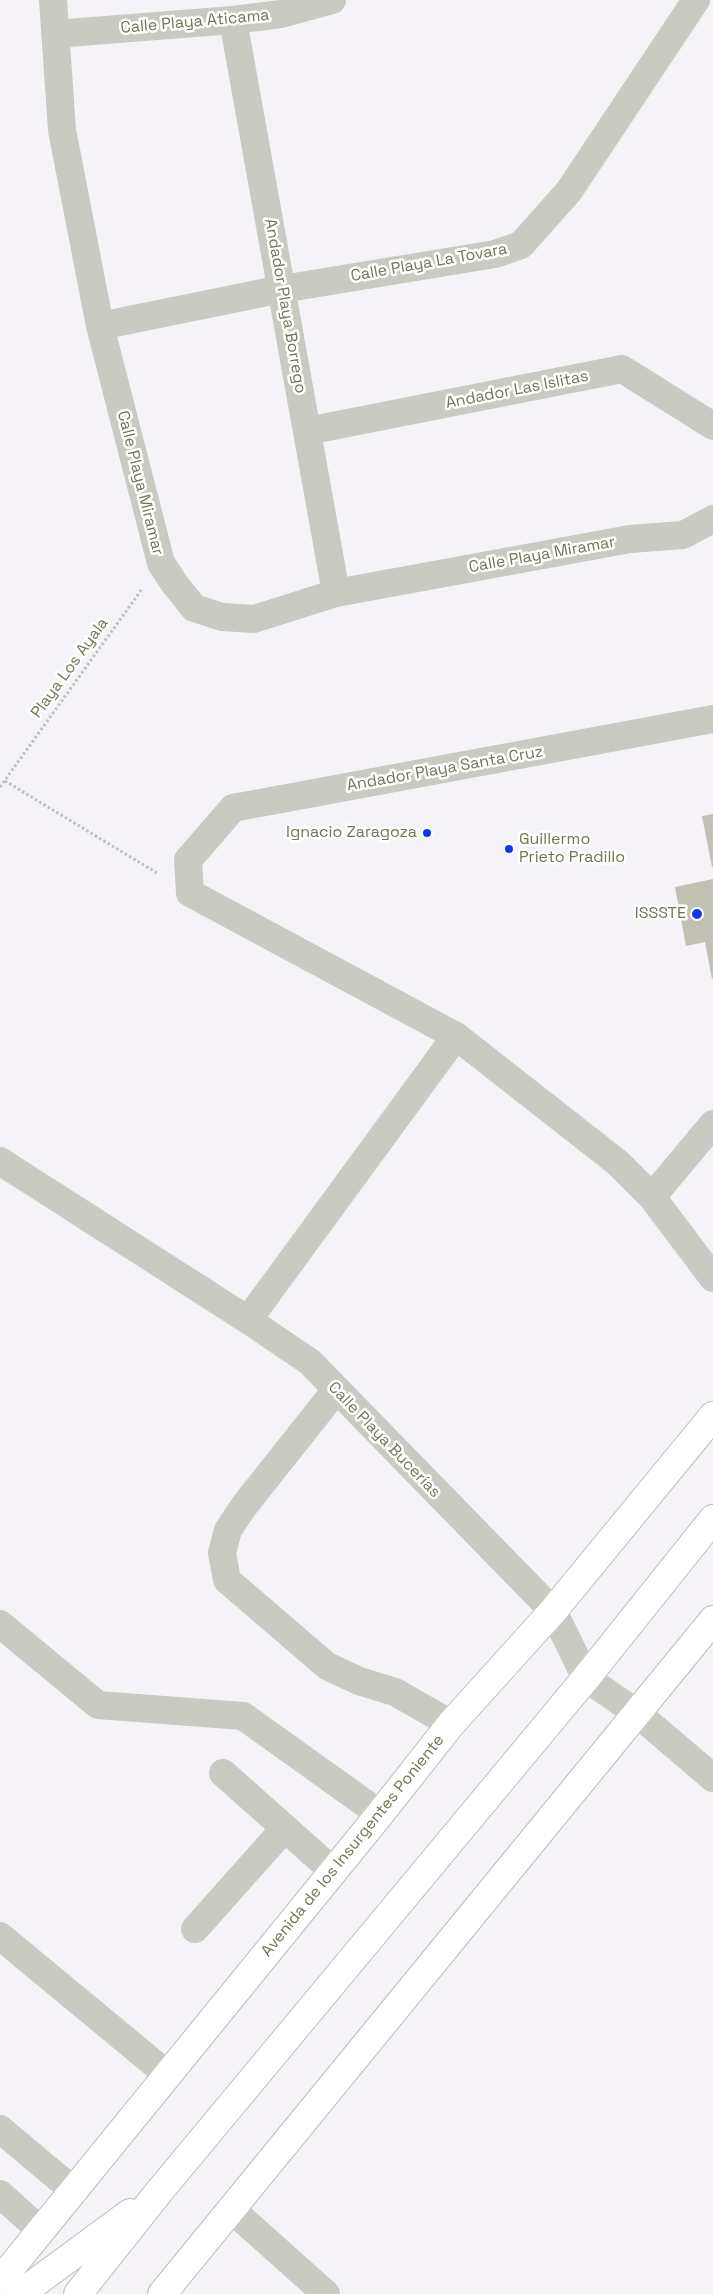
<!DOCTYPE html>
<html>
<head>
<meta charset="utf-8">
<style>
	body { margin:0 }
	canvas { display:block; background:#f5f3f7 }
</style>
</head>
<body>
<canvas width="713" height="2294"></canvas>
<script>
const c = document.querySelector('canvas').getContext('2d');
c.lineJoin = 'round';
function fill(path, color) {
  c.fillStyle = color;
  c.fill(path, 'evenodd');
}
function shape(rows) {
  const path = new Path2D();
  for (const r of rows) {
    path.moveTo(r[0], r[1]);
    for (let i = 2; i < r.length; i += 2) path.lineTo(r[i], r[i + 1]);
  }
  return path;
}
function stroke(path, color, width, dash) {
  c.strokeStyle = color;
  c.lineWidth = width;
  c.lineCap = dash ? 'butt' : 'round';
  c.setLineDash(dash || []);
  c.stroke(path);
}
function write(font, color, halo, rows, align = 'center') {
  c.font = font + ' "Space Grotesk",sans-serif';
  c.lineWidth = 5;
  c.setLineDash([]);
  c.textBaseline = 'middle';
  c.strokeStyle = halo;
  c.fillStyle = color;
  for (const [text, x, y, turn = 0] of rows) {
    c.save();
    c.translate(x, y);
    c.rotate((+turn || 0) * Math.PI / 180);
    c.textAlign = isNaN(turn) ? turn : align;
    if (halo) c.strokeText(text, 0, 0);
    c.fillText(text, 0, 0);
    c.restore();
  }
}
const building = shape([
	[713,814,713,867,712,867,702,816],
	[713,879,713,978,712,979,705,942,686,946,675,887]
]);
const path = shape([
	[5,781,157,873],
	[0,787,142,589]
]);
const minor = shape([
	[53,0,62,130,100,326,161,563,174,583,194,608,222,617,254,619,336,593,630,539,683,535,713,519],
	[233,20,336,593],
	[55,34,233,20,281,14,332,0],
	[100,326,282,289,495,254,521,245,569,191,696,0],
	[307,431,622,369,713,426],
	[713,719,233,808,188,860,190,893,456,1036,618,1163,652,1197,713,1124],
	[0,1161,248,1320,310,1362,553,1611,586,1678,638,1714,713,1778],
	[652,1197,713,1278],
	[248,1320,456,1036],
	[336,1390,244,1506,228,1530,222,1553,227,1580,327,1666,359,1681,395,1692,451,1724],
	[0,1624,98,1705,243,1716,380,1814],
	[223,1773,333,1871],
	[195,1929,285,1828],
	[0,1936,168,2075],
	[0,2129,74,2191],
	[0,2194,41,2231],
	[231,2209,326,2294]
]);
const major = shape([
	[0,2281,380,1814,451,1724,553,1611,713,1416],
	[162,2294,713,1620]
]);
const highway = shape([
	[20,2294,130,2213],
	[78,2294,158,2193,586,1678,713,1519]
]);
const markers = [
	[427,833,5,"#1434f5"],
	[509,849,5,"#1434f5"],
	[697,914,6,"#1434f5"]
];
const streetNames = [
	["Calle Playa Aticama",195,22,-5],
	["Calle Playa La Tovara",429,263,-10],
	["Andador Playa Borrego",285,306,80],
	["Andador Las Islitas",517,390,-11],
	["Calle Playa Miramar",140,483,76],
	["Calle Playa Miramar",542,555,-10],
	["Playa Los Ayala",70,668,-54],
	["Andador Playa Santa Cruz",445,769,-10],
	["Calle Playa Bucerías",384,1440,46],
	["Avenida de los Insurgentes Poniente",353,1846,-51]
];
const poiNames = [
	["Ignacio Zaragoza",417,833],
	["Guillermo",519,840,"left"],
	["Prieto Pradillo",519,858,"left"],
	["ISSSTE",686,914]
];
fill(building, '#c0c0b3');
stroke(major, '#bdbeb4', 30);
stroke(highway, '#bbbcb4', 30);
stroke(path, '#c0c1bb', 3, [2.5, 2.5]);
stroke(minor, '#c9cac1', 28);
stroke(major, '#fff', 28);
stroke(highway, '#fff', 28);
for (const [x, y, r, color] of markers) {
  const dot = new Path2D();
  dot.arc(x, y, r, 0, 2 * Math.PI);
  c.fillStyle = color;
  c.fill(dot);
  stroke(dot, '#fff', 2);
}
write('16px', '#737556', '#fff', streetNames);
write('16px', '#737556', '#fff', poiNames, 'right');
</script>
</body>
</html>
